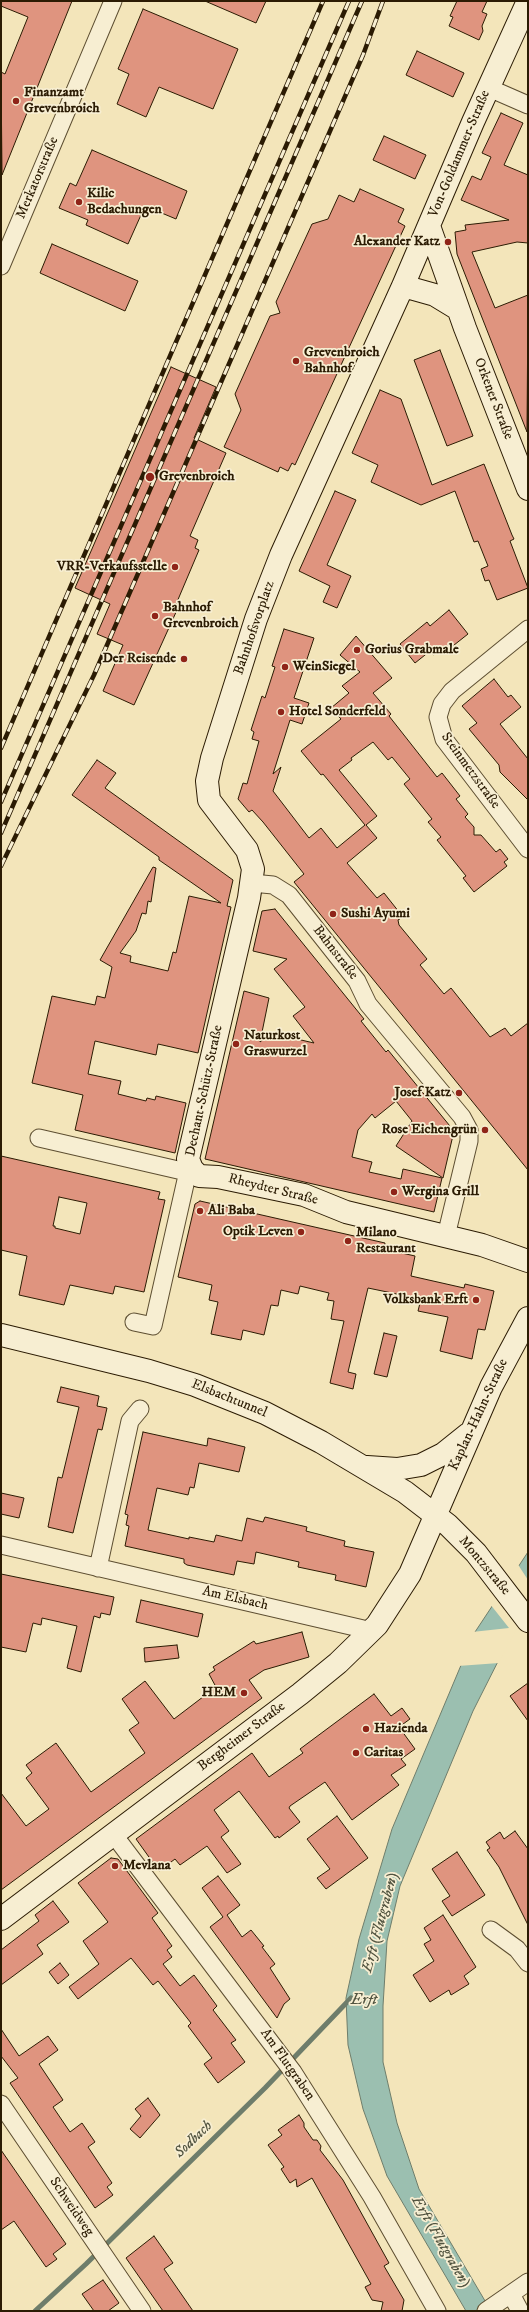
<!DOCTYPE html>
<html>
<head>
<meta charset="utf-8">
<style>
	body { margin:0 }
	#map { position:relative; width:529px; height:2312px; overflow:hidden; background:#f3e5ba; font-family:"IM FELL DW Pica",serif }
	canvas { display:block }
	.frame { position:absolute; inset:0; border:2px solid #2b1b03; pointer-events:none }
</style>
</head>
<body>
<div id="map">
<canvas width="529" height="2312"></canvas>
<div class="frame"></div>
</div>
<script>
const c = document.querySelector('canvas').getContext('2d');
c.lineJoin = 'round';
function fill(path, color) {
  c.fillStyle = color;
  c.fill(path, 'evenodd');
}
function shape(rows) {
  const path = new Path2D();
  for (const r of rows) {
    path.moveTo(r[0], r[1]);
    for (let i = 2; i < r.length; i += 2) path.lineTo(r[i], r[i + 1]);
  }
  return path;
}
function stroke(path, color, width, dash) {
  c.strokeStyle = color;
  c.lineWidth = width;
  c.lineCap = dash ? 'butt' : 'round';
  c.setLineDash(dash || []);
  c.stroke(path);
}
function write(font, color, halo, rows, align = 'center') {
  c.font = font + ' "IM FELL DW Pica",serif';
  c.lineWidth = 3.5;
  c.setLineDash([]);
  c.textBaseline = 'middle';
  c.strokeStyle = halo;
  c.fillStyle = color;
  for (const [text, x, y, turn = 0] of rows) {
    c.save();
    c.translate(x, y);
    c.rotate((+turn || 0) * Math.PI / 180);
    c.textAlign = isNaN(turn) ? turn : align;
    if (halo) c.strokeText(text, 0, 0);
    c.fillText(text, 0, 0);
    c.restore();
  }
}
const water = shape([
	[528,1552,528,1602,473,1711,400,1886,387,1941,383,2006,383,2062,397,2123,419,2189,491,2311,466,2311,387,2176,363,2109,348,2045,346,1998,359,1939,392,1829,475,1632,528,1552]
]);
const pier = shape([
	[517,1563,528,1580,528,1606,499,1663,458,1666,472,1632,509,1628,490,1604]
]);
const stream = shape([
	[35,2311,86,2264,265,2088,351,1998]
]);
const building = shape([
	[1,1,72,1,2,175,1,72,5,74,28,17,1,6,1,1],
	[205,1,266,1,256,23,205,1],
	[457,1,487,1,482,12,487,14,482,26,483,31,479,40,449,26,453,17,450,16,457,1],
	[143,9,238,49,213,109,159,87,146,117,117,104,129,74,118,69,143,9],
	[417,51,464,73,453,97,406,75,417,51],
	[501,113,523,123,504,165,528,175,528,243,517,242,472,252,495,308,528,295,527,432,457,254,455,232,466,230,465,225,509,220,461,200,472,176,481,180,491,157,482,153,501,113],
	[384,136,426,155,415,179,373,160,384,136],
	[92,150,187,191,176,219,145,206,128,244,86,225,88,220,59,208,70,183,76,186,92,150],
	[360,189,404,209,398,222,405,226,295,465,292,463,288,471,280,467,278,472,224,447,241,410,235,394,270,316,280,313,276,302,312,224,328,219,339,195,354,202,360,189],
	[52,244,138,281,125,311,40,273,52,244],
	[440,350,473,436,447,446,414,360,440,350],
	[171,367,216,387,194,438,226,453,190,536,198,540,195,548,199,550,174,609,177,610,134,705,103,691,123,645,97,634,110,604,75,588,171,367],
	[380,390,401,399,432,485,484,464,512,535,514,539,510,541,528,588,497,600,489,580,485,581,481,569,488,566,478,541,474,542,455,491,421,505,371,482,378,465,352,453,380,390],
	[335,491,356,500,327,565,351,576,337,608,323,602,330,586,299,571,335,491],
	[449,610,468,634,444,653,441,649,433,655,430,651,415,663,400,644,427,622,430,626,449,610],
	[284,629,314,638,294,698,309,703,302,724,290,720,273,774,281,767,273,791,309,838,321,828,337,848,365,825,323,774,321,775,301,751,341,719,331,708,349,693,342,686,360,672,340,655,356,636,392,678,373,693,391,714,389,716,437,777,442,773,460,796,456,799,468,814,465,817,474,827,474,835,481,835,496,852,500,849,508,859,504,862,507,866,474,892,463,878,466,876,437,840,441,837,428,822,432,819,404,784,410,779,392,757,388,760,373,742,351,758,352,760,339,770,377,816,366,825,377,838,347,863,377,898,384,893,403,917,398,920,399,925,427,959,420,965,444,994,451,988,490,1037,505,1028,511,1036,528,1023,528,1170,294,882,304,874,263,822,252,810,249,812,238,799,243,783,247,784,259,741,252,739,254,732,251,730,262,696,265,698,275,667,272,666,284,629],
	[494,679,508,697,511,695,521,707,500,724,528,759,528,800,500,772,499,765,469,729,477,723,462,706,494,679],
	[97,760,116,773,105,788,233,880,227,906,231,907,198,1053,158,1044,156,1055,95,1041,88,1074,121,1081,118,1094,146,1101,147,1098,155,1100,156,1096,186,1103,175,1153,75,1130,83,1095,32,1083,52,996,95,1005,97,996,105,998,112,967,100,960,153,867,156,868,151,902,148,901,146,914,142,913,136,931,120,953,131,956,130,962,168,971,173,952,176,953,189,896,221,903,159,860,159,857,72,795,97,760],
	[275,909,364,1019,361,1021,386,1052,388,1050,454,1131,443,1178,396,1146,412,1121,396,1101,375,1118,372,1114,358,1130,352,1157,372,1162,369,1172,401,1179,403,1169,442,1178,434,1212,205,1159,244,991,269,998,260,1042,271,1033,314,1043,293,1016,305,1007,274,969,287,959,253,951,262,911,275,909],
	[1,1156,160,1192,158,1199,165,1200,144,1292,115,1286,113,1294,70,1285,64,1305,19,1295,27,1256,1,1250,1,1156],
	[59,1197,87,1203,80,1234,55,1228,55,1226,53,1226,59,1197],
	[200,1201,385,1243,384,1249,415,1256,411,1276,464,1288,465,1284,494,1291,485,1330,478,1329,472,1359,440,1351,448,1317,418,1311,421,1299,368,1288,348,1372,356,1374,353,1389,330,1383,344,1321,331,1319,334,1301,327,1300,329,1293,300,1286,298,1294,281,1290,278,1306,271,1305,264,1335,243,1330,241,1340,211,1334,218,1302,209,1300,212,1285,178,1277,195,1204,200,1201],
	[384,1333,397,1336,387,1377,374,1374,384,1333],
	[61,1387,99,1396,97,1406,107,1408,102,1430,98,1429,73,1533,48,1527,58,1477,62,1478,79,1407,57,1402,61,1387],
	[143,1432,207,1446,208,1438,245,1447,239,1472,199,1463,194,1488,190,1487,188,1495,157,1488,148,1530,189,1539,189,1537,214,1542,216,1535,242,1541,247,1518,263,1522,265,1517,307,1527,306,1531,345,1541,344,1546,374,1552,366,1587,335,1580,336,1575,298,1567,299,1562,256,1552,254,1564,237,1561,234,1575,187,1565,184,1563,184,1559,125,1546,129,1526,126,1525,128,1515,125,1514,143,1432],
	[1,1493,24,1498,19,1518,1,1514,1,1493],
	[1,1574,114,1597,110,1615,101,1613,100,1618,94,1616,81,1672,67,1668,77,1626,42,1618,41,1625,33,1623,26,1652,1,1647,1,1574],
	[141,1600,203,1614,198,1637,136,1622,141,1600],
	[302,1632,309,1657,264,1670,249,1680,262,1698,1,1890,1,1793,26,1826,49,1809,26,1778,32,1773,26,1765,56,1743,91,1792,145,1753,129,1730,139,1723,122,1699,145,1681,174,1719,216,1687,209,1674,215,1670,213,1667,254,1641,256,1644,302,1632],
	[177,1645,179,1658,145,1662,144,1648,177,1645],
	[528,1683,528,1721,510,1696,528,1683],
	[374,1694,391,1716,402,1708,410,1719,399,1727,415,1749,401,1759,406,1765,391,1775,399,1785,352,1820,325,1782,290,1806,289,1808,300,1822,279,1838,278,1836,275,1838,239,1791,214,1810,229,1831,221,1837,241,1864,227,1873,207,1846,180,1865,175,1859,159,1871,136,1839,252,1753,269,1777,303,1753,300,1749,374,1694],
	[337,1816,368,1858,326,1889,317,1878,330,1869,307,1839,337,1816],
	[515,1831,528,1849,528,1925,499,1867,487,1850,490,1848,486,1842,500,1832,504,1839,515,1831],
	[457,1852,485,1895,452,1916,442,1901,450,1896,432,1869,457,1852],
	[111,1858,118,1859,158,1913,152,1918,172,1946,167,1950,172,1957,163,1964,180,1986,194,1975,217,2006,213,2010,236,2040,231,2043,245,2062,218,2083,204,2064,212,2058,188,2026,191,2023,158,1981,153,1985,131,1958,78,1999,69,1987,99,1964,83,1941,108,1922,78,1883,111,1858],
	[218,1876,240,1905,227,1915,242,1937,251,1930,264,1946,262,1947,275,1964,270,1968,290,1999,284,2004,277,2018,210,1927,223,1917,202,1888,218,1876],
	[53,1901,69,1922,37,1945,43,1954,1,1985,1,1950,39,1921,35,1915,53,1901],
	[443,1915,476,1967,464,1976,469,1984,451,1995,449,1990,430,2002,413,1975,434,1961,424,1944,431,1940,424,1928,443,1915],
	[60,1963,69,1975,58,1984,49,1972,60,1963],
	[1,2029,19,2056,48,2036,58,2050,39,2064,63,2100,53,2107,70,2132,82,2123,95,2142,88,2147,112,2183,107,2187,113,2195,95,2208,10,2083,18,2078,1,2056,1,2029],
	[148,2098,160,2115,140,2138,130,2129,141,2116,135,2109,148,2098],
	[299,2115,304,2123,304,2127,313,2140,317,2140,321,2146,320,2150,343,2180,389,2263,384,2266,404,2300,402,2311,381,2311,383,2302,372,2300,365,2287,371,2284,312,2178,297,2187,296,2179,290,2183,281,2169,284,2167,268,2145,282,2135,278,2130,299,2115],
	[1,2150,66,2244,53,2254,57,2259,46,2267,14,2221,1,2230,1,2150],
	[154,2236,173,2263,164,2269,193,2311,163,2311,126,2258,154,2236],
	[103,2280,119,2303,108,2311,94,2311,82,2294,103,2280]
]);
const street = shape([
	[489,88,528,105],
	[1,266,113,1],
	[528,629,452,691,442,704,438,717,444,739,528,849],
	[252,883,273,885,289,895,357,981,368,1004,462,1117,469,1130,469,1141,446,1236],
	[39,1138,178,1170,192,1169],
	[134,1322,153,1326,186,1180,192,1169],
	[1,1545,372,1631],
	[98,1568,130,1421,140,1409],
	[114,1835,293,2072,372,2197,437,2311],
	[491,1930,517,1949,528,1963],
	[1,2104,142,2311],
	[511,2294,520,2311],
	[486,2311,528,2282]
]);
const secondary = shape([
	[528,1,473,122,403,286,281,555,256,619,212,758,207,781,209,800,247,850,253,869,249,898,188,1159,192,1169,199,1176,218,1177,304,1195,346,1212,482,1245,528,1261],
	[429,226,465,328,528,489],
	[403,286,435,295,458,309],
	[1,1335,149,1371,195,1385,265,1413,321,1442,405,1492,448,1525,476,1553,528,1621],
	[367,1467,397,1469,421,1465,443,1454,468,1434],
	[1,1919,300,1694,338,1663,377,1625,410,1574,491,1387,528,1318]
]);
const rail = shape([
	[1,748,323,1],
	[1,802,349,1],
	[1,833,362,1],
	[1,866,94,675,363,55,383,1]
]);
const markers = [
	[16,101,4,"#8f2418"],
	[79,202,4,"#8f2418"],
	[448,242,4,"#8f2418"],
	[296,361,4,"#8f2418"],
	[150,477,5,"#8f2418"],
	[175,567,4,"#8f2418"],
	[155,616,4,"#8f2418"],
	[357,650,4,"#8f2418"],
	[184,659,4,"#8f2418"],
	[285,667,4,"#8f2418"],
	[281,712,4,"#8f2418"],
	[333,914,4,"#8f2418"],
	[236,1044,4,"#8f2418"],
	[459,1093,4,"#8f2418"],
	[485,1130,4,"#8f2418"],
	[394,1192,4,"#8f2418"],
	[200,1211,4,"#8f2418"],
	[301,1232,4,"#8f2418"],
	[348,1241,4,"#8f2418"],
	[476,1300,4,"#8f2418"],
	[244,1693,4,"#8f2418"],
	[366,1729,4,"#8f2418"],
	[356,1753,4,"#8f2418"],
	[115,1866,4,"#8f2418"]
];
const poiNames = [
	["Finanzamt",24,93],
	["Grevenbroich",24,109],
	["Kilic",87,194],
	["Bedachungen",87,210],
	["Alexander Katz",440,242,"right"],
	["Grevenbroich",304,353],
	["Bahnhof",304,369],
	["Grevenbroich",159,477],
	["VRR-Verkaufsstelle",167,567,"right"],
	["Bahnhof",163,608],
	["Grevenbroich",163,624],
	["Gorius Grabmale",365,650],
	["Der Reisende",176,659,"right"],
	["WeinSiegel",293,667],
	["Hotel Sonderfeld",289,712],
	["Sushi Ayumi",341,914],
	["Naturkost",244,1036],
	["Graswurzel",244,1052],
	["Josef Katz",451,1093,"right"],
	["Rose Eichengrün",477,1130,"right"],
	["Wergina Grill",402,1192],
	["Ali Baba",208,1211],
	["Optik Leven",293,1232,"right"],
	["Milano",356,1233],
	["Restaurant",356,1249],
	["Volksbank Erft",468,1300,"right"],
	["HEM",236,1693,"right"],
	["Hazienda",374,1729],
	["Caritas",364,1753],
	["Mevlana",123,1866]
];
const streetNames = [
	["Von-Goldammer-Straße",460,154,-67],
	["Merkatorstraße",38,178,-67],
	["Orkener Straße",493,399,69],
	["Bahnhofsvorplatz",255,628,-71],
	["Steinmetzstraße",470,771,54],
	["Bahnstraße",335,953,52],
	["Dechant-Schütz-Straße",205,1091,-78],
	["Rheydter Straße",273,1190,14],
	["Elsbachtunnel",229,1399,22],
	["Kaplan-Hahn-Straße",479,1415,-65],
	["Montzstraße",484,1566,50],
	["Am Elsbach",235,1599,13],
	["Bergheimer Straße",242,1737,-37],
	["Am Flutgraben",287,2065,55],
	["Schweidweg",71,2207,56]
];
const waterNames = [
	["Erft (Flutgraben)",381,1923,-75],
	["Erft",364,2001],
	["Sodbach",194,2140,-44],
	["Erft (Flutgraben)",440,2242,60]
];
fill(water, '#9bbfb0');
stroke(water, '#6e7d6b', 1);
fill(pier, '#f3e5ba');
stroke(stream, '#6e7d6b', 5);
fill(building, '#df947f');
stroke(building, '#2b1b03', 1);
stroke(street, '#5d4e31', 19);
stroke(secondary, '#2b1b03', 24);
stroke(street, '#f7eed2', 17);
stroke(secondary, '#f7eed2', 22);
stroke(rail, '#2b1b03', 4.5);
stroke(rail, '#f7eed2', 3, [9]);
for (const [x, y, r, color] of markers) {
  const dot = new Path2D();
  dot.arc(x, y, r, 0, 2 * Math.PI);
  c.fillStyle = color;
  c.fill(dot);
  stroke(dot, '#f7eed2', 1.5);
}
write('bold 14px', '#2b1b03', '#f7eed2', poiNames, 'left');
write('14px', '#2b1b03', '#f7eed2', streetNames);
write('italic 15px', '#525440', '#f7eed2', waterNames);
</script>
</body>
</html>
